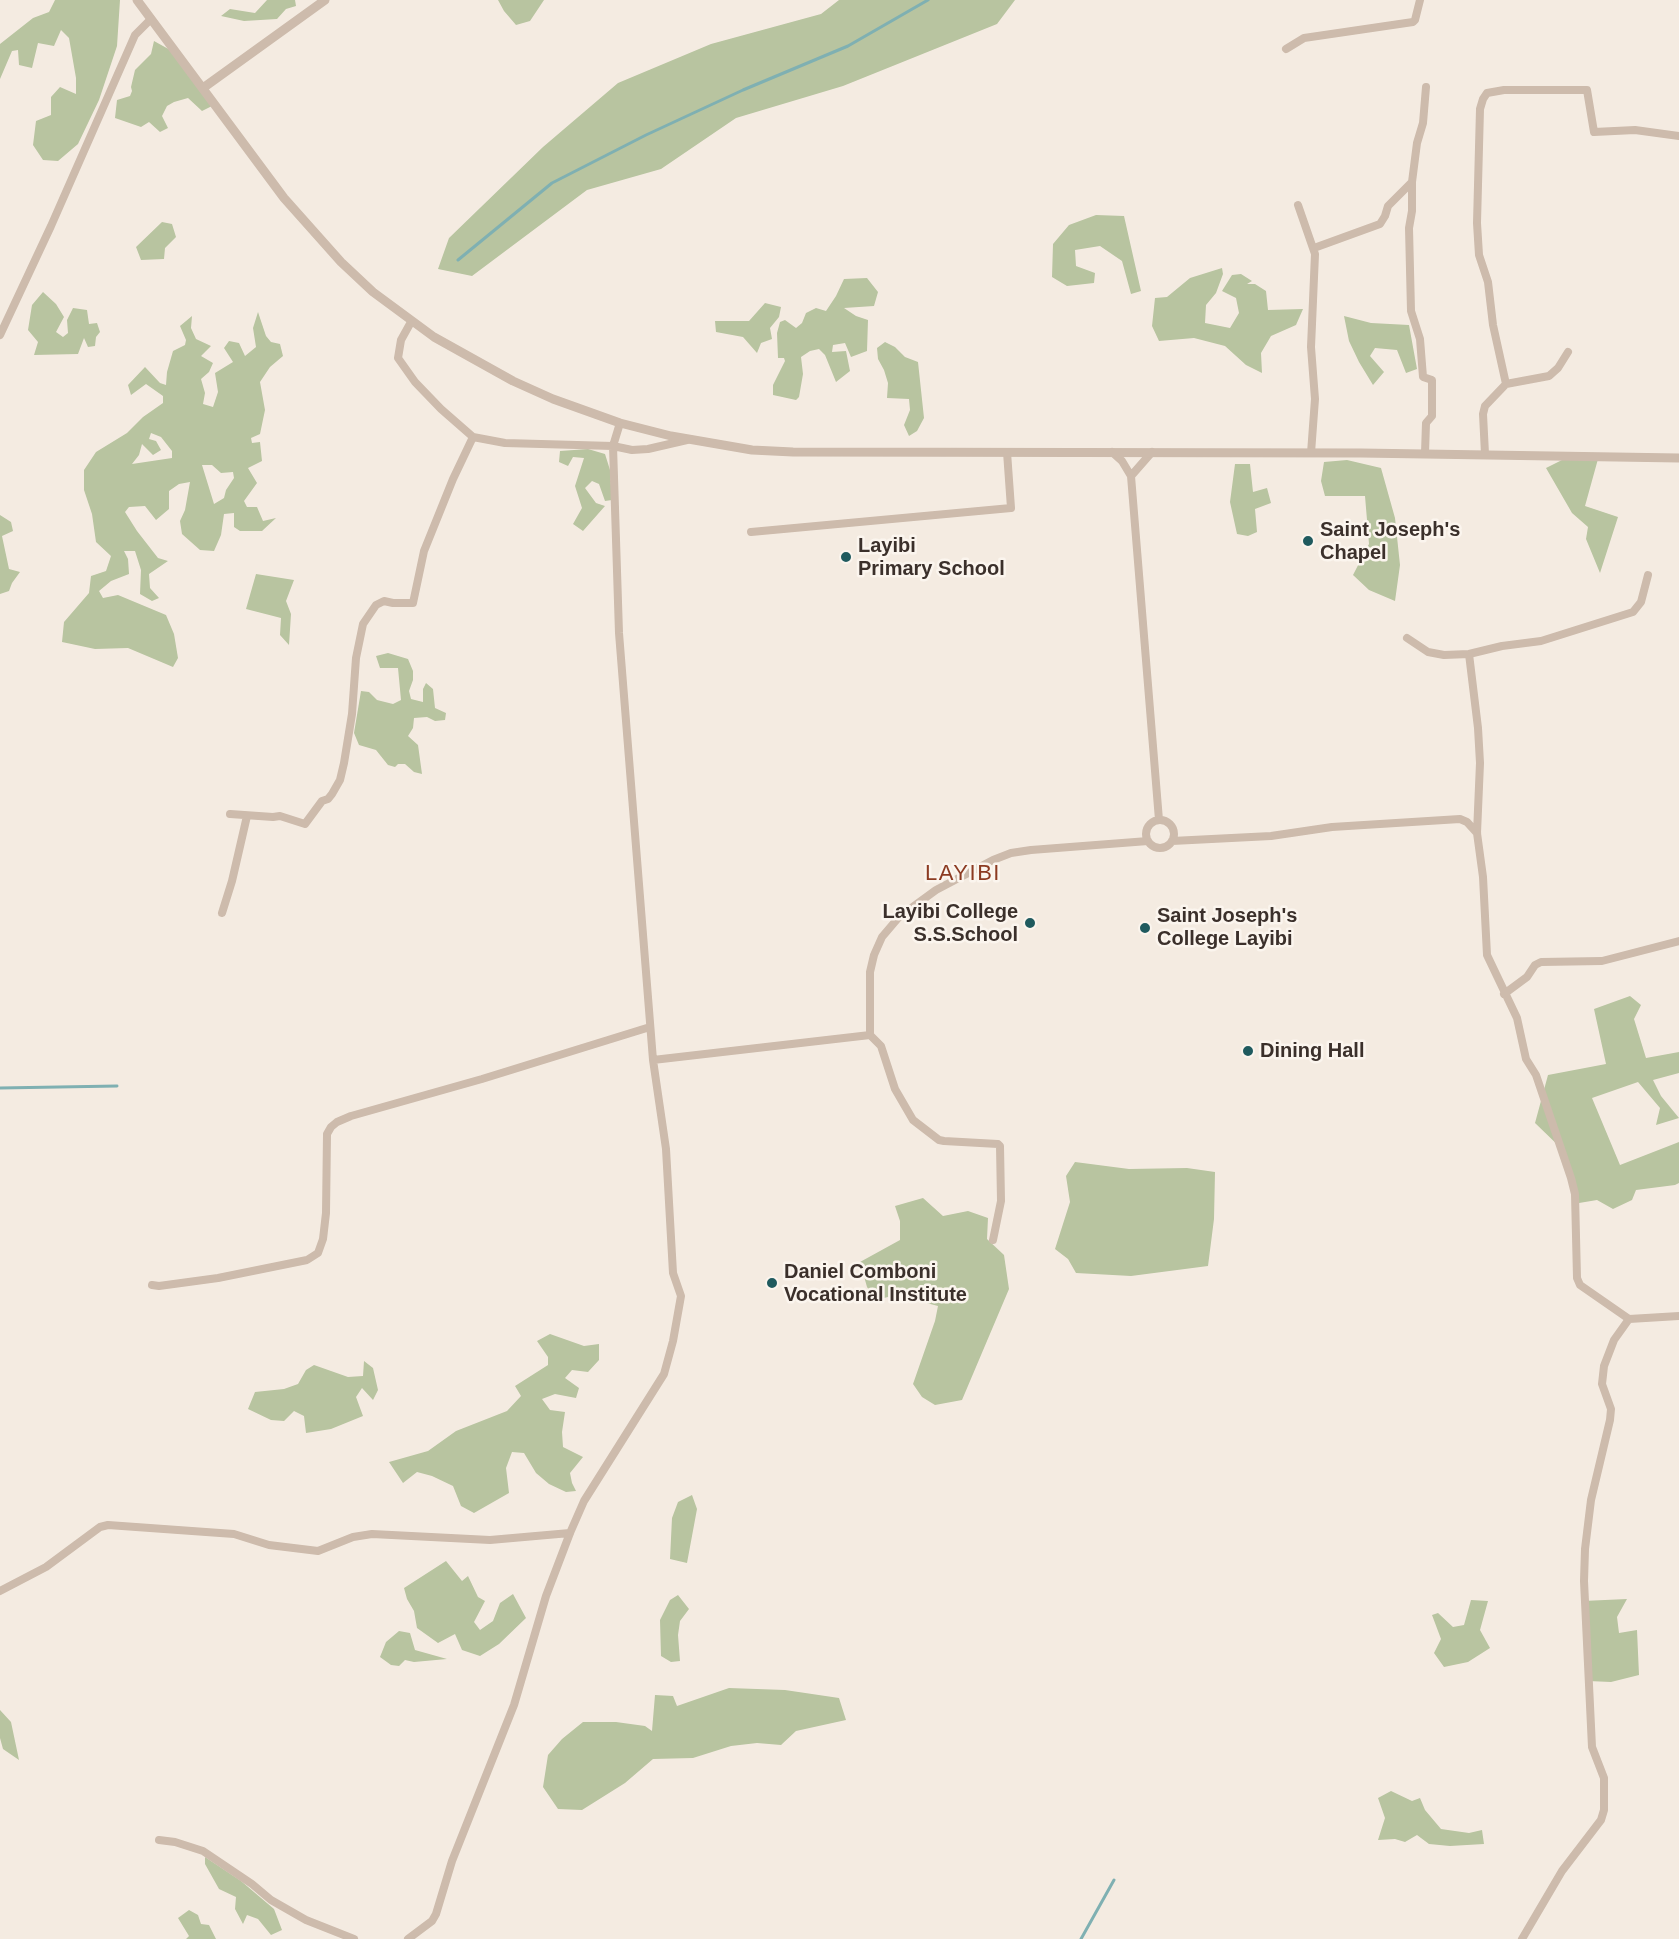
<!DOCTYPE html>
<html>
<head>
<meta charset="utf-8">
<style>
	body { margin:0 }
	canvas { display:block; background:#f4ebe1 }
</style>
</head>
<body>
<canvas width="1679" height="1939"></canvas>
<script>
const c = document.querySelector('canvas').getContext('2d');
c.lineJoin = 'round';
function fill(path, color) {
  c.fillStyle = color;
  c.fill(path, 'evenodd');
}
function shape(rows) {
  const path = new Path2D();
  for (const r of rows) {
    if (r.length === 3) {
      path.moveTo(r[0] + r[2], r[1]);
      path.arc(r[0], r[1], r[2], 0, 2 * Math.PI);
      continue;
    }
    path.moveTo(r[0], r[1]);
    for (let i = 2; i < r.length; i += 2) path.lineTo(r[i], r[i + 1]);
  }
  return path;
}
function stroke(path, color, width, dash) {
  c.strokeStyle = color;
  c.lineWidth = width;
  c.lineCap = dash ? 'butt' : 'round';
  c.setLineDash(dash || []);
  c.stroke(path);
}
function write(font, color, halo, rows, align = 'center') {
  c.font = font + ' Helvetica,sans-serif';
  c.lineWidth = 5;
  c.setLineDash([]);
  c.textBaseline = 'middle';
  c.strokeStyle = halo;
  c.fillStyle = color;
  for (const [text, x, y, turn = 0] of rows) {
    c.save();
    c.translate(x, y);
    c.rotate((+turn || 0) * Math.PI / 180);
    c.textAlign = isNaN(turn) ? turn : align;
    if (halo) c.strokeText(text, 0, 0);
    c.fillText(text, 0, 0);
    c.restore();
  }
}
const green = shape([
	[55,0,120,0,117,46,99,100,78,144,58,161,43,160,33,145,36,121,51,115,51,97,60,87,76,94,76,78,69,38,61,30,54,46,38,43,32,68,19,65,18,50,12,51,0,79,0,44,33,18,49,12],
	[267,0,295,0,296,6,286,9,277,19,244,21,221,16,230,9,255,13],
	[498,0,544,0,530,21,516,25,504,11],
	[839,0,1015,0,997,24,843,86,736,118,661,169,587,190,472,276,438,269,449,238,543,147,618,83,711,44,821,14],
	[154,41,172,51,214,105,202,111,188,98,174,102,167,106,162,116,168,128,160,132,149,122,141,127,115,118,117,100,130,96,132,91,131,87,135,70,151,54],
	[1096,215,1124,216,1141,291,1131,294,1122,261,1100,246,1075,250,1076,266,1095,273,1094,283,1067,286,1052,277,1053,244,1069,225],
	[162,222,172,224,176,237,165,248,164,259,141,260,136,247],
	[1222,268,1223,274,1216,293,1206,305,1205,323,1230,328,1239,313,1236,298,1222,291,1232,275,1241,274,1252,281,1247,284,1255,284,1266,291,1268,310,1303,309,1296,325,1271,336,1261,353,1262,373,1246,365,1225,346,1194,338,1159,341,1152,326,1155,298,1167,297,1190,278],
	[867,278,878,292,874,306,844,308,856,316,868,320,867,351,851,357,845,343,833,345,832,352,846,351,850,371,836,382,825,355,819,349,810,351,801,357,803,374,799,397,796,400,773,395,773,385,785,361,784,358,778,358,777,333,780,322,785,320,796,328,802,323,806,313,816,308,826,311,836,296,844,279],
	[43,292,56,304,64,317,56,332,63,337,68,333,67,320,73,308,87,310,89,324,97,323,100,332,96,337,95,346,88,347,84,338,78,354,34,355,38,342,28,330,32,305],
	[765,303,781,307,779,317,770,328,772,339,761,343,757,353,743,337,716,332,715,321,749,321],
	[258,312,266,336,271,342,280,344,283,356,270,367,260,382,265,410,260,434,251,438,252,443,260,442,262,461,248,468,257,483,244,501,247,507,257,507,263,521,276,518,262,531,240,531,234,527,234,513,224,514,221,535,214,551,200,550,182,534,180,521,185,510,190,482,179,484,169,491,169,509,156,520,145,506,129,507,125,512,137,531,158,558,168,561,149,574,150,588,159,598,152,601,140,594,141,570,135,551,124,551,128,559,129,574,111,581,99,591,103,598,118,595,166,615,174,634,178,658,173,667,128,648,95,649,62,642,64,622,89,593,91,576,106,571,111,556,96,542,92,514,84,490,84,470,96,452,127,433,143,417,163,403,163,396,146,384,131,395,128,385,145,367,160,383,166,385,167,372,173,351,185,345,186,340,180,326,192,316,191,328,196,339,211,346,201,356,213,363,209,372,201,379,205,393,203,404,213,407,218,392,215,373,233,362,224,348,229,341,239,343,245,356,256,347,253,328],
	[151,433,161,437,172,451,172,458,132,464,139,455,142,444,153,455,161,450,156,441,149,439],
	[202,465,212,465,221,473,233,472,234,478,226,490,224,498,214,504],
	[1344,316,1371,323,1409,325,1417,369,1406,373,1397,350,1375,348,1370,356,1384,372,1373,385,1359,362,1349,341],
	[885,342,895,347,905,357,918,362,924,418,917,431,909,436,904,425,910,410,909,399,887,398,888,383,884,370,878,359,877,348],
	[588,449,605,454,610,470,612,500,605,501,599,484,592,481,585,488,596,503,605,506,583,531,573,524,582,508,575,486,584,458,573,457,568,466,559,462,560,451],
	[1564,459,1598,459,1585,506,1618,517,1600,573,1586,539,1588,527,1572,513,1546,468],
	[1347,460,1381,468,1395,518,1400,565,1395,601,1369,590,1353,575,1369,544,1365,496,1325,496,1321,481,1324,462],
	[1235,464,1250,464,1253,492,1267,488,1271,503,1255,509,1257,532,1248,536,1237,534,1230,502],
	[0,515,11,522,13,531,2,536,9,569,20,572,12,583,9,591,0,594],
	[256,574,294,580,286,601,291,614,289,645,280,635,281,618,246,609],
	[388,653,408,659,413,671,413,680,409,691,411,699,423,702,423,689,426,683,433,689,435,708,446,713,445,720,435,721,427,717,414,718,413,728,408,736,418,745,422,774,414,772,405,764,398,764,395,767,388,765,376,750,359,745,354,733,361,691,369,692,377,700,393,704,401,700,398,668,380,668,376,656],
	[1630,996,1641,1005,1634,1019,1646,1058,1679,1052,1679,1073,1653,1080,1661,1096,1679,1118,1656,1125,1660,1108,1638,1082,1592,1098,1620,1165,1679,1142,1679,1183,1675,1185,1636,1190,1632,1200,1613,1209,1597,1200,1579,1203,1565,1152,1535,1123,1548,1075,1606,1064,1594,1009],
	[1075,1162,1129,1169,1187,1168,1215,1172,1214,1219,1208,1266,1131,1276,1076,1273,1068,1259,1055,1249,1070,1202,1066,1176],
	[923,1198,943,1216,968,1211,988,1218,987,1239,1004,1255,1009,1289,962,1400,935,1405,922,1397,913,1384,935,1321,938,1306,896,1295,876,1300,867,1287,860,1262,900,1240,900,1221,895,1206],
	[550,1334,584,1346,599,1344,599,1360,588,1372,572,1370,565,1378,579,1388,576,1398,555,1394,542,1399,550,1410,565,1412,562,1432,563,1447,583,1457,570,1473,572,1483,576,1491,566,1492,549,1484,536,1473,524,1453,512,1452,506,1468,509,1493,474,1513,461,1506,453,1486,432,1476,417,1472,403,1483,389,1462,428,1451,456,1431,507,1411,521,1396,515,1386,548,1365,548,1357,537,1341],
	[364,1361,373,1368,378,1390,373,1400,362,1388,356,1397,363,1416,331,1429,306,1433,304,1416,294,1411,284,1421,271,1420,248,1409,255,1392,284,1389,298,1384,306,1370,314,1365,348,1377,363,1376],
	[692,1495,697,1509,687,1563,670,1559,672,1518,678,1502],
	[446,1561,462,1581,468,1576,478,1597,485,1601,474,1622,480,1630,493,1621,500,1603,513,1594,526,1618,499,1644,480,1656,462,1650,455,1634,438,1643,417,1628,414,1611,407,1599,404,1588],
	[678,1595,689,1609,680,1621,678,1635,680,1661,671,1662,661,1656,660,1620,670,1600],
	[1627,1599,1617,1617,1619,1633,1637,1630,1639,1675,1611,1682,1588,1681,1583,1601],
	[1471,1600,1488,1601,1480,1630,1490,1648,1468,1662,1444,1667,1434,1653,1441,1639,1432,1615,1438,1613,1453,1627,1464,1625],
	[399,1631,410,1633,415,1650,447,1659,414,1662,405,1660,399,1666,391,1665,380,1657,386,1642],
	[729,1688,785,1690,839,1698,846,1720,796,1731,781,1745,757,1743,731,1746,693,1758,653,1759,625,1783,582,1810,558,1809,543,1787,548,1755,562,1739,583,1722,616,1722,645,1726,652,1731,655,1695,673,1696,677,1706],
	[0,1710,11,1722,19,1760,3,1749,0,1738],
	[1391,1791,1412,1801,1420,1798,1425,1810,1441,1829,1469,1833,1482,1830,1484,1844,1450,1846,1429,1844,1417,1835,1405,1842,1395,1839,1378,1840,1385,1818,1378,1798],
	[205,1857,241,1881,274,1909,282,1930,271,1935,258,1919,247,1915,243,1924,235,1909,236,1897,219,1889,205,1864],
	[189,1910,198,1915,201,1924,209,1925,216,1939,186,1939,189,1936,178,1918]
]);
const stream = shape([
	[458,260,552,183,646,135,743,90,848,46,928,0],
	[0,1088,117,1086],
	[1081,1939,1114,1880]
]);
const minor = shape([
	[1286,49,1304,38,1413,22,1415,20,1420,0],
	[1412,182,1412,211,1409,228,1411,311,1420,339,1423,377,1432,380,1432,416,1426,423,1425,453],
	[1298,205,1315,254,1311,347,1315,399,1311,453],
	[1314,248,1380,224,1385,216,1388,206,1412,182,1417,143,1423,123,1426,87],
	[411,322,401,340,398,358,415,382,441,409,473,437,505,443,613,446,632,450,648,449,687,440],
	[0,335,51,226,135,35,151,19],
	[1506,384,1493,325,1488,282,1479,255,1477,223,1480,109,1483,99,1487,93,1504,90,1587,90,1594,132,1635,130,1679,136],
	[1112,452,1122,461,1131,476,1159,820],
	[1485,454,1483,414,1485,406,1506,384,1549,376,1558,368,1568,352],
	[1131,476,1152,452],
	[751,532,1011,508,1007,452],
	[1407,638,1428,652,1444,655,1469,654,1502,646,1541,641,1633,612,1641,602,1648,575],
	[1469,654,1478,728,1480,763,1477,833,1483,877,1487,955,1517,1018,1526,1059,1536,1075,1571,1178,1575,1194,1577,1278,1580,1285,1629,1319],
	[230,814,273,817,280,816,305,824,322,801,328,799,332,794,340,780,344,763,352,714,356,658,363,624,376,605,384,601,393,603,413,603,424,551,453,479,473,437],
	[1160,834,14],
	[1172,841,1271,836,1332,827,1460,819,1467,822,1477,833],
	[222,913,232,881,247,816],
	[1504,994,1527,977,1535,965,1541,962,1602,961,1679,941],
	[653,1060,870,1035],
	[993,1240,1001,1201,1000,1146,998,1144,944,1141,939,1140,913,1120,895,1089,881,1046,870,1035,870,972,874,955,882,937,899,917,936,890,993,860,1011,853,1031,850,1148,841],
	[152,1285,159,1286,218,1278,307,1260,318,1253,323,1239,326,1213,327,1134,331,1127,337,1122,351,1116,482,1079,650,1027],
	[0,1591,46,1567,100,1527,108,1525,234,1534,269,1545,318,1551,353,1537,372,1534,490,1540,570,1533],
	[159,1840,175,1842,203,1851,252,1884,271,1900,306,1920,354,1939],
	[408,1939,432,1921,436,1914,452,1861,514,1705,546,1596,570,1533,584,1501,664,1374,673,1341,681,1296,673,1273,666,1149,653,1060,619,633,613,446,620,423],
	[1522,1939,1562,1871,1601,1820,1604,1810,1604,1778,1592,1747,1584,1581,1585,1549,1591,1500,1610,1420,1611,1409,1602,1384,1604,1366,1614,1340,1629,1319,1679,1316]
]);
const tertiary = shape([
	[137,0,284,198,341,262,373,292,434,337,513,381,553,399,620,423,671,436,752,450,793,452,1361,453,1679,458],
	[203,88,325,0]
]);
const markers = [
	[1308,541,6,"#1f5a5e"],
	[846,557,6,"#1f5a5e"],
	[1030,923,6,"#1f5a5e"],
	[1145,928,6,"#1f5a5e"],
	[1248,1051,6,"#1f5a5e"],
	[772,1283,6,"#1f5a5e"]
];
const poiNames = [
	["Saint Joseph's",1320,530],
	["Chapel",1320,553],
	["Layibi",858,546],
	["Primary School",858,569],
	["Layibi College",1018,912,"right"],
	["S.S.School",1018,935,"right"],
	["Saint Joseph's",1157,916],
	["College Layibi",1157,939],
	["Dining Hall",1260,1051],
	["Daniel Comboni",784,1272],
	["Vocational Institute",784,1295]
];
const quarterNames = [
	["LAYIBI",963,874]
];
fill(green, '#b8c4a0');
stroke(stream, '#7fb0b2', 3);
stroke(minor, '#cdbbac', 8);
stroke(tertiary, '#cdbbac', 9);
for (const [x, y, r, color] of markers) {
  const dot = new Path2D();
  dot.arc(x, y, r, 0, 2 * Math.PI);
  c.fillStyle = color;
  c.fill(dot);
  stroke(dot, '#fbf5ee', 2);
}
write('bold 20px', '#3b302b', '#fbf5ee', poiNames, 'left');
c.letterSpacing = '1.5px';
write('22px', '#8c3b22', '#fbf5ee', quarterNames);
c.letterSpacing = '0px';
</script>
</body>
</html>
